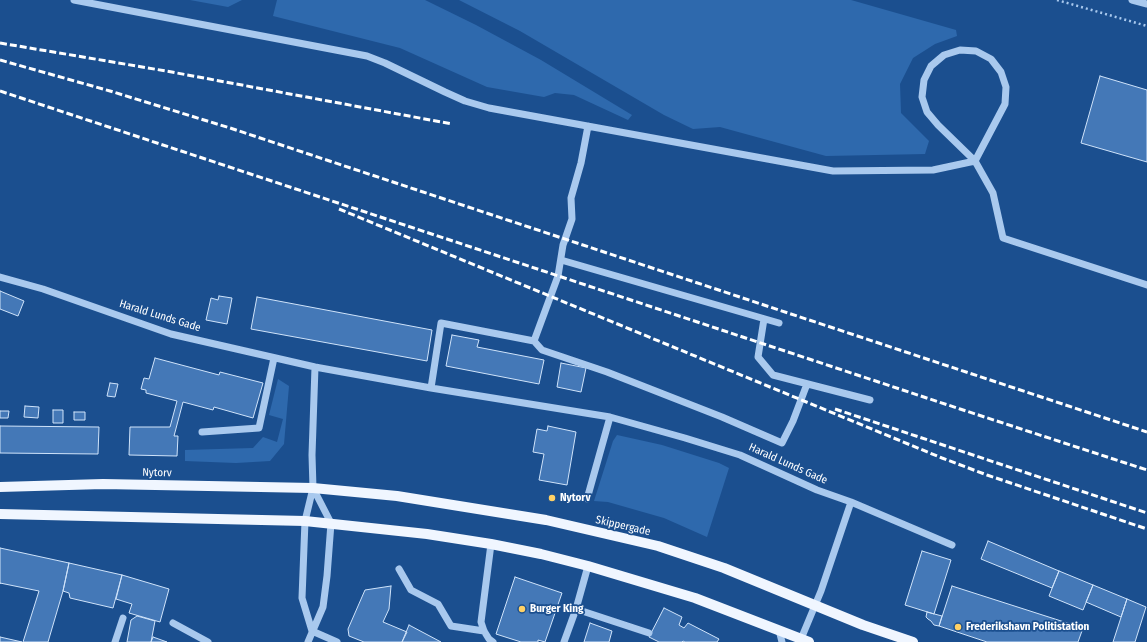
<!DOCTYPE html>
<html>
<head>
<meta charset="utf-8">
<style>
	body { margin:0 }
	canvas { display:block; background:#1b4f8f }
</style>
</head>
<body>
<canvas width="1147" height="642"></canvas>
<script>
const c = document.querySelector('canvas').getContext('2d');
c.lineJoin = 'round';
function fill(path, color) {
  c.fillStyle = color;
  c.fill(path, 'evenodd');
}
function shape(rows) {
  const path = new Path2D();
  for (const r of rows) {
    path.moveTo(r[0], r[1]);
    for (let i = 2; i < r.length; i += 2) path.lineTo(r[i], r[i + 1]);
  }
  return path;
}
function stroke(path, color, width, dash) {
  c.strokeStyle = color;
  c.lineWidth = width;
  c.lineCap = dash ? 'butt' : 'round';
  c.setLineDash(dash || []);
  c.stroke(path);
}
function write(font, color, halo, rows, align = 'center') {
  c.font = font + ' "Fira Sans Condensed",sans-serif';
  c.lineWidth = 3.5;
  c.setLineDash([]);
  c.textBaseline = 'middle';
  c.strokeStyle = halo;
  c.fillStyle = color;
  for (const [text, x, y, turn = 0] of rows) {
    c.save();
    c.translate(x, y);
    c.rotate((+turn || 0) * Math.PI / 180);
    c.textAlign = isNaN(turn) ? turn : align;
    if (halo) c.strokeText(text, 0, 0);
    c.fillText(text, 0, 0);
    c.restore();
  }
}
const green = shape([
	[190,0,242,0,228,7],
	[277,0,425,0,476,25,541,60,632,115,628,120,574,95,555,93,544,97,487,87,400,48,273,16],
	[459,0,851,0,956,30,957,36,935,44,913,58,900,84,901,113,929,141,925,154,826,156,720,127,693,129,664,115,520,31],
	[278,379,289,386,284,444,270,461,236,463,185,461,185,450,253,448,263,437,277,442,283,419,269,415],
	[617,435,662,445,719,463,729,468,707,537,664,518,608,502,594,501,613,441]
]);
const building = shape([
	[1100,76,1147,90,1147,162,1081,143,1100,76],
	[0,291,24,301,18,316,0,309,0,291],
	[219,296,232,298,227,324,206,320,211,298,218,300,219,296],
	[257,297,432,330,427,361,251,329,257,297],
	[452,335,479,340,477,347,544,360,539,384,446,366,452,335],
	[155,358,219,375,220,372,263,383,253,418,214,407,213,410,183,402,174,436,178,436,177,456,129,455,130,427,170,427,177,401,146,393,146,390,141,389,144,378,149,379,155,358],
	[561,363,586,368,581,392,557,387,561,363],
	[110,383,118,384,115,397,107,396,110,383],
	[25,406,39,407,38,418,24,417,25,406],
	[53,410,63,410,63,423,53,423,53,410],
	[0,411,9,411,8,418,0,418,0,411],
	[74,412,85,412,85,420,74,420,74,412],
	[0,426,99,427,98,454,0,453,0,426],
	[548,426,576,432,567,485,539,480,544,454,533,452,537,429,547,431,548,426],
	[988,541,1059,571,1052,588,981,559,988,541],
	[0,548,69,563,63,591,48,642,23,642,39,591,0,583,0,584,0,548],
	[922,551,951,560,934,614,905,605,922,551],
	[69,563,122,575,113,608,70,598,69,593,63,591,69,563],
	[1059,571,1093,585,1083,610,1049,596,1059,571],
	[122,575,169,589,160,622,129,613,132,604,116,599,122,575],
	[515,577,562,593,545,642,538,640,538,642,521,642,496,634,515,577],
	[1093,585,1127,599,1121,617,1086,602,1093,585],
	[391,586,389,609,383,622,407,632,402,642,364,642,349,636,348,629,365,590,391,586],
	[952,586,1083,628,1078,642,987,642,939,626,952,586],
	[1127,599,1146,607,1135,642,1113,642,1127,599],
	[664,608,682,617,679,625,684,628,688,623,719,639,717,642,685,642,683,641,682,642,659,642,649,637,664,608],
	[927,612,942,616,939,626,934,625,931,621,928,619,926,617,927,612],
	[137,616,155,621,151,642,127,642,131,620,137,616],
	[590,623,612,631,609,642,584,642,590,623],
	[409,625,441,642,402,642,409,625],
	[0,637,22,642,0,642,0,637],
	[153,637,167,642,151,642,153,637]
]);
const path = shape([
	[1057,0,1147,26]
]);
const minor = shape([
	[74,0,367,56,385,63,445,92,465,101,489,108,833,171,933,170,975,161],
	[1132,0,1147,4],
	[975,161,1005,104,1006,87,1001,72,991,59,976,51,960,50,944,55,931,66,924,80,922,97,927,112,938,125,975,161,993,193,1003,238,1147,285],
	[561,260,779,323],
	[0,277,43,289,171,334,315,367,431,388,610,417,685,438,740,455,817,490,851,502,952,545],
	[764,319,758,357,773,375,870,400],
	[534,341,558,276,563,245,572,219,571,198,581,163,588,126],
	[431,388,441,323,534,341,542,350,607,372,722,417,782,443,793,421,807,384],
	[202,432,259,428,274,358],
	[587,499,610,417],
	[491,544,481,622,484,631,489,639,493,642],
	[399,569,411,590,438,604,451,626,484,631],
	[576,609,649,633],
	[173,623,208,642],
	[779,630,782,642],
	[312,631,302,598,305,521,313,488,312,455,315,367],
	[312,631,337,642],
	[801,639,821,591,851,502],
	[115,642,123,618],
	[308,642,323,607,327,576,331,523,313,488],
	[564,642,576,609,588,566]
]);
const major = shape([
	[0,487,103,484,313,488,397,496,546,520,658,546,724,568,863,625,913,642],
	[0,514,305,521,427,534,491,544,541,554,588,566,695,598,809,642]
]);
const rail = shape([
	[0,43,166,71,452,124],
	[0,60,110,91,230,128,1147,432],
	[0,91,960,409,1147,470],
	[339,209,942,458,987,475,1147,529],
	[835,409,1147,513]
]);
const markers = [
	[552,498,4,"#ffd166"],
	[522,609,4,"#ffd166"],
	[958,627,4,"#ffd166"]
];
const streetNames = [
	["Harald Lunds Gade",160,316,17],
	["Harald Lunds Gade",788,464,24],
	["Nytorv",157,473,1],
	["Skippergade",623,526,13]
];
const poiNames = [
	["Nytorv",560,498],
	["Burger King",530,609],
	["Frederikshavn Politistation",966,627]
];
fill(green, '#2e69ad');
fill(building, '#4478b7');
stroke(building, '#cfe3fa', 1);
stroke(path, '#a9c9ee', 2.5, [2, 3]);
stroke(minor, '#a9c9ee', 7);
stroke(major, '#f0f6ff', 10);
stroke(rail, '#fff', 3, [7, 3]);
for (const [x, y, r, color] of markers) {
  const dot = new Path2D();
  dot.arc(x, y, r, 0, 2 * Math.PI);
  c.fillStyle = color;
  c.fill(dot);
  stroke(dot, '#1b4f8f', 1.5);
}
write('11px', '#fff', '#1b4f8f', streetNames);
write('bold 11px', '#fff', '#1b4f8f', poiNames, 'left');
</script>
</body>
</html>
